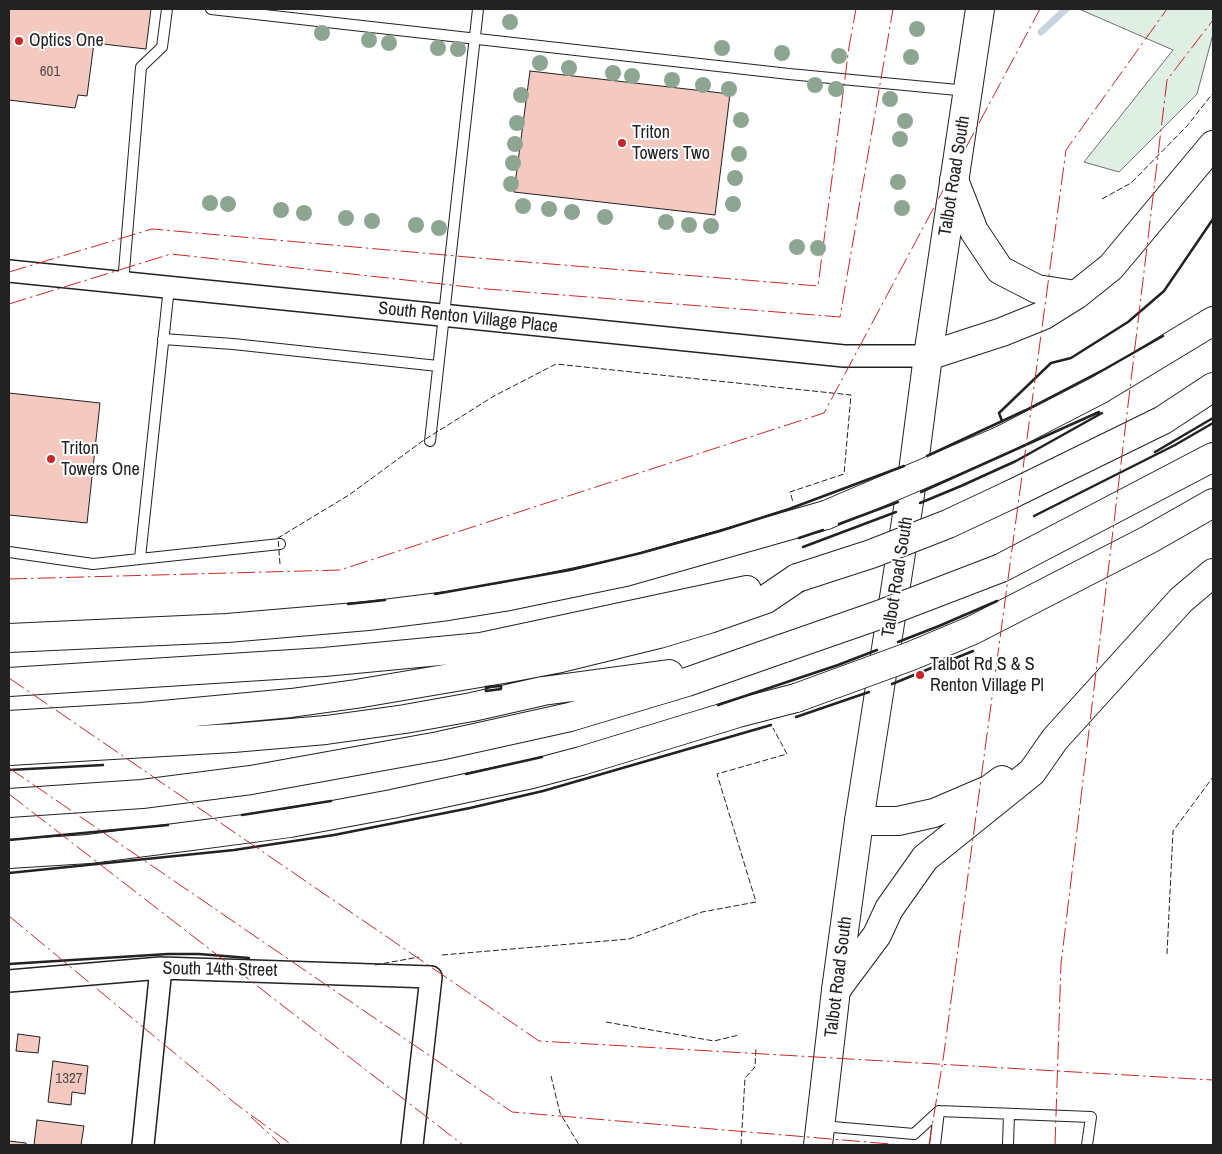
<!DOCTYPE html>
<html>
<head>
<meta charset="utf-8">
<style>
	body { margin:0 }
	#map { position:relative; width:1222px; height:1154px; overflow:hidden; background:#fff; font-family:"Archivo Narrow",sans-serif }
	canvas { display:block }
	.frame { position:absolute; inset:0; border:10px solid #222; pointer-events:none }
</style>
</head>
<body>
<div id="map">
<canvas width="1222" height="1154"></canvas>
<div class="frame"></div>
</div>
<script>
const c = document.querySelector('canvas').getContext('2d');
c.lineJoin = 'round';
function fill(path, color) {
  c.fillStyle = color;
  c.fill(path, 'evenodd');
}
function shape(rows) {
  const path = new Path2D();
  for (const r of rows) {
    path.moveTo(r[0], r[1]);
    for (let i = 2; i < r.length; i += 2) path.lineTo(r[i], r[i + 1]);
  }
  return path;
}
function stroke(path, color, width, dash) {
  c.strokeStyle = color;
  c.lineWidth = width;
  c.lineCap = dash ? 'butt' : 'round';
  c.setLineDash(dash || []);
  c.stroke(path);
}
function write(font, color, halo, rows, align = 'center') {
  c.font = font + ' "Archivo Narrow",sans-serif';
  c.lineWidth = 4;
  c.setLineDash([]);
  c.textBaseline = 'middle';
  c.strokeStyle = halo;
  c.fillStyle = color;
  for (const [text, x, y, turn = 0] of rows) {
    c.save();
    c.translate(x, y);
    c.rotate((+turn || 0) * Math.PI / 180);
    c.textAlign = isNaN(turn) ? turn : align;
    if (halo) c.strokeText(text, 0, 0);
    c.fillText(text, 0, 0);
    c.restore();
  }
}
const green = shape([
	[1079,9,1213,9,1213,34,1197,94,1119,172,1084,162,1173,50,1079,9]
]);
const stream = shape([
	[1041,32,1066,9]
]);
const building = shape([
	[9,9,151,9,146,49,94,43,87,96,78,95,75,108,9,100,9,9],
	[530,71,730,94,715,215,514,192,530,71],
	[9,393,100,403,87,523,9,515,9,393],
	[18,1034,40,1037,38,1053,16,1051,18,1034],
	[53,1061,88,1066,85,1094,72,1092,71,1105,48,1102,53,1061],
	[37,1120,84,1126,81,1145,34,1145,37,1120],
	[9,1141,26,1143,26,1145,9,1145,9,1141]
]);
const service = shape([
	[211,9,789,74,968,91],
	[123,283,141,67,162,47,167,9],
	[163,339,233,344,438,366],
	[430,441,478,9],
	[9,552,93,564,280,544],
	[140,558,169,287],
	[821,1126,914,1134,939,1111,1091,1117,1087,1145],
	[935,1145,939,1111],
	[1008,1145,1009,1114]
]);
const minor = shape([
	[9,271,844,356,928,356],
	[9,981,161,968,431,977,412,1145],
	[143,1145,161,968]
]);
const primary = shape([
	[818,1145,836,990,859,821,909,502,928,356,980,9]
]);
const motorway = shape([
	[954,180,974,231,1000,270,1037,289,1076,295],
	[928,356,1002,332,1044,315,1076,295,1111,267,1213,145],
	[1000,441,1099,390,1213,321],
	[1012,494,1163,420,1213,387],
	[1001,568,1213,457],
	[973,630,1148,540,1213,503],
	[9,638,227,628,368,616,448,606,504,597,625,572,826,515],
	[9,682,324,662,481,647,747,590],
	[9,725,141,717,291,703,356,694,509,668,561,658,659,634,709,619,766,599,797,578],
	[9,751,233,738,326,730,405,719,472,707,543,691,669,674],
	[9,803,142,794,251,780,439,746,570,717,687,682,784,648],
	[859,821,898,821,934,813,990,789,1002,780],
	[9,854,89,849,191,836,290,823,392,804,532,774,581,761,738,713,796,698],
	[836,990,877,935,889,909,925,858,1032,772,1055,739,1181,600,1213,573]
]);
const motorwayBridge = shape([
	[826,515,1000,441],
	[797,578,871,554,948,524,1012,494],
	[784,648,876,616,1001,568],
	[796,698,911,656,973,630]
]);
const fence = shape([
	[1102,199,1131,183,1187,126,1213,93],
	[280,564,278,538,349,495,424,440,494,396,556,364,851,395,844,474,790,492,793,502],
	[1167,954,1173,831,1213,777],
	[442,955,629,939,702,912,756,902,717,774,787,754,773,728],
	[375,965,419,957],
	[606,1022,714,1041,739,1035],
	[551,1076,560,1113,579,1145],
	[741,1145,745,1078,755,1067,756,1047]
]);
const wall = shape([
	[1002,421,999,413,1051,363,1071,358,1128,322,1164,291,1213,219],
	[1155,452,1213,418],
	[927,456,1026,410,1105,369,1163,336],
	[921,492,1099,412],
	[920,503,961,486,1016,461,1102,413],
	[1034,516,1175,445,1213,423],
	[839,524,898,502],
	[799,538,823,530],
	[803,547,896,512],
	[435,594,570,570,641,553,720,531,789,509,904,466],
	[348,604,385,600],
	[898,642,939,626,997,601],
	[892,684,973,651],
	[501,686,501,689,486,691,486,687,501,686],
	[718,705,838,665,877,650],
	[796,717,869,692],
	[9,770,103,765],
	[466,774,542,757],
	[242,815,331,801],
	[9,840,168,825],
	[9,873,234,850,334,835,470,808,543,791,771,725],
	[9,964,168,954,199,954,249,958]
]);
const power = shape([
	[9,272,152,229,490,259,818,286,849,47,856,9],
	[9,304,171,254,487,289,840,317,893,9],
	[9,579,340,570,824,413,1040,9],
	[9,678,539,1041,1213,1080],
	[9,768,512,1112,902,1145],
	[9,794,463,1145],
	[9,916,236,1104,292,1145],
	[251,1117,281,1145],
	[929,1145,943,1060,1066,150,1167,9],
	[1055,1145,1061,964,1167,80,1213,20]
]);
const trees = [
	[510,22],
	[917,29],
	[322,33],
	[369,40],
	[389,43],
	[438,48],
	[722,48],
	[458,49],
	[782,53],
	[839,56],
	[911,57],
	[540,63],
	[569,68],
	[613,73],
	[632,76],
	[672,80],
	[703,85],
	[815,85],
	[729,89],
	[836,89],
	[521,95],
	[890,99],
	[741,120],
	[905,121],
	[517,123],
	[900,139],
	[515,144],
	[739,154],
	[513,163],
	[735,178],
	[898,182],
	[511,184],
	[210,203],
	[228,204],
	[733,204],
	[523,206],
	[902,208],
	[549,209],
	[281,210],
	[572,212],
	[304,213],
	[605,217],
	[346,218],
	[372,221],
	[666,222],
	[416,225],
	[689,225],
	[711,226],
	[439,228],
	[797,247],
	[818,248]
];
const markers = [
	[19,41,5,"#c62828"],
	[622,143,5,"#c62828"],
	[51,459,5,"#c62828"],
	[920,675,5,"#c62828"]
];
const numberNames = [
	["601",50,72],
	["1327",69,1079]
];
const poiNames = [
	["Optics One",29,41],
	["Triton",632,133],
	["Towers Two",632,154],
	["Triton",61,449],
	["Towers One",61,470],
	["Talbot Rd S & S",930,665],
	["Renton Village Pl",930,686]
];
const streetNames = [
	["Talbot Road South",955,176,-81],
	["South Renton Village Place",468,318,6],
	["Talbot Road South",898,577,-81],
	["South 14th Street",220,970,1],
	["Talbot Road South",839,977,-83]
];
fill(green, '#e0efe3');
stroke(green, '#6f6f6f', 1);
stroke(stream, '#c7d3dd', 7);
fill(building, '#f3c9c0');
stroke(building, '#222', 1);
stroke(service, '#222', 12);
stroke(minor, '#222', 24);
stroke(primary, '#222', 30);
stroke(motorway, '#222', 30);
stroke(service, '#fff', 10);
stroke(minor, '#fff', 21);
stroke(primary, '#fff', 28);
stroke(motorway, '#fff', 28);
stroke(motorwayBridge, '#222', 30, []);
stroke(motorwayBridge, '#fff', 28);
stroke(fence, '#222', 1, [6, 2.5]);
stroke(wall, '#222', 2.5);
stroke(power, '#c62828', 1, [18, 4, 2.5, 4]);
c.fillStyle = '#8da692';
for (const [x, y] of trees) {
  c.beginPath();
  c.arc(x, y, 8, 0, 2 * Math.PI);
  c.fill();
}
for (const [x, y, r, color] of markers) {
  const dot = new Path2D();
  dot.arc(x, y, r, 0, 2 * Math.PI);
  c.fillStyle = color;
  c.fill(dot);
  stroke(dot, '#fff', 2);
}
write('15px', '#564c4a', null, numberNames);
write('18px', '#222', '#fff', poiNames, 'left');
write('18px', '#222', '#fff', streetNames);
</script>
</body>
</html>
